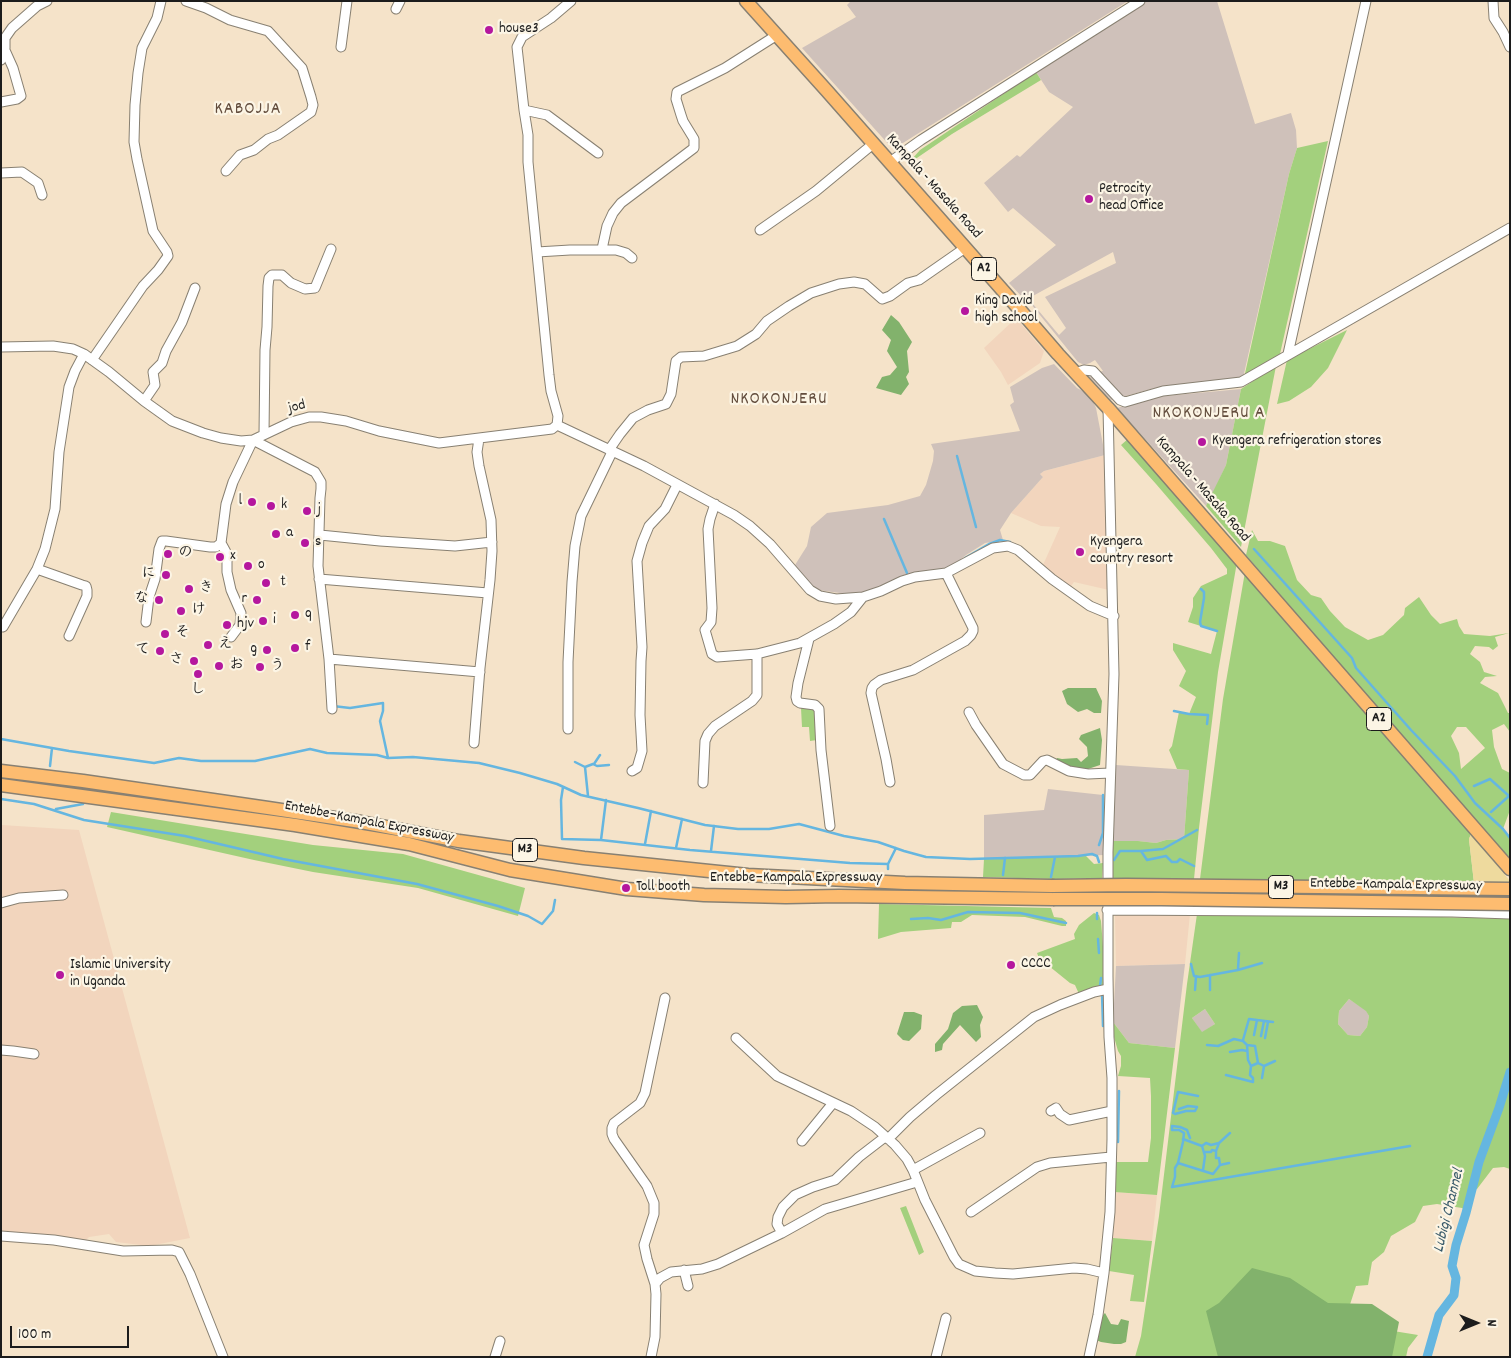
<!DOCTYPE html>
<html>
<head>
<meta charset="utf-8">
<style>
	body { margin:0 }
	#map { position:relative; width:1511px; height:1358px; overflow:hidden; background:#f5e3c9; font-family:Dekko,sans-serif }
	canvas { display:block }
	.frame { position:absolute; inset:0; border:2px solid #1c1c1c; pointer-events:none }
	.north { position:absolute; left:1451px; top:1298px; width:50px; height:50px; -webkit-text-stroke:4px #fcf5e5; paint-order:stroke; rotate:90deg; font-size:14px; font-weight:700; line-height:20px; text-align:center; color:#1c1c1c }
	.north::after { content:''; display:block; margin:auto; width:18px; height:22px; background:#1c1c1c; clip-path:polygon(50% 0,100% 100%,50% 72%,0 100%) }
	.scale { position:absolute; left:10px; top:1326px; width:119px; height:22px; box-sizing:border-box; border:2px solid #1c1c1c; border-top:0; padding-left:6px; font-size:15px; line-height:18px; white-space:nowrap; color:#1c1c1c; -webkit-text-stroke:4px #fcf5e5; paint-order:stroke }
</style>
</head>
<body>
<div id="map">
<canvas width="1511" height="1358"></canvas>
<div class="frame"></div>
<div class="north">N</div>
<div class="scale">100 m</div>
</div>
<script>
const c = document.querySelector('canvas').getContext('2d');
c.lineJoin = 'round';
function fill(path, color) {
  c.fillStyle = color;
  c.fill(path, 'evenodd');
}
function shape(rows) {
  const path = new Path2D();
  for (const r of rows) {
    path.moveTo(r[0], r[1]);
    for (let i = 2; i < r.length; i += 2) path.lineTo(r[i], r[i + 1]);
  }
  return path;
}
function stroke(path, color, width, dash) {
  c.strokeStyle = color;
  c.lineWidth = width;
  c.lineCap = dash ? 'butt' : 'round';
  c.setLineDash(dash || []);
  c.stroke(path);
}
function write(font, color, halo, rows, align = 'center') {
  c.font = font + ' Dekko,"LXGW WenKai TC","Klee One",sans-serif';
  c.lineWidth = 4.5;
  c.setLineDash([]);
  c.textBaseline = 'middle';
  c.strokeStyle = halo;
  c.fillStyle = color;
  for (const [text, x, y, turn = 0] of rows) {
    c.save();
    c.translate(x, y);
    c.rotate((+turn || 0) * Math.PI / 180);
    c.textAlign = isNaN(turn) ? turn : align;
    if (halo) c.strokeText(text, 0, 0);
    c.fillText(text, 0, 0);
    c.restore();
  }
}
const built = shape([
	[1016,318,1044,351,1040,363,1008,385,1001,372,984,348],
	[1105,455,1109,590,1074,582,1069,589,1043,565,1060,527,1041,526,1011,513,1043,477,1040,474,1044,471],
	[2,825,79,830,190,1238,149,1246,116,1242,109,1234,89,1237,85,1241,1,1232,1,827],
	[1118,913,1190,914,1185,964,1116,966,1115,916],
	[1114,1192,1157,1195,1152,1241,1113,1238]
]);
const industrial = shape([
	[851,1,1128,1,895,148,890,146,802,48,856,17,847,5],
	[1147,1,1217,1,1255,124,1291,113,1296,130,1297,148,1289,174,1243,378,1155,388,1111,400,1087,374,1103,371,1095,360,1090,363,1084,365,1078,362,1031,304,1033,304,1059,335,1066,328,1045,297,1116,263,1113,252,1031,297,1023,298,1009,283,1056,245,1013,208,1008,212,984,183,1017,155,1020,157,1073,107,1049,92,1036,72],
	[1054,364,1077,388,1090,395,1096,408,1105,455,1044,471,1040,474,1043,477,1011,513,1000,530,1003,540,985,543,966,555,949,569,854,595,818,590,805,579,795,565,807,546,811,527,827,513,888,505,920,496,926,485,933,461,934,451,931,444,1020,431,1010,405,1014,402,1010,387,1042,368],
	[1241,389,1226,465,1211,498,1206,506,1117,408,1153,397],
	[1116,765,1189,770,1184,839,1166,840,1156,843,1138,841,1113,841,1113,798],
	[1048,789,1103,795,1105,855,984,859,984,815,1044,810],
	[1185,964,1175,1048,1129,1043,1113,1022,1116,966],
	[1349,999,1366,1010,1369,1016,1367,1027,1360,1036,1348,1035,1338,1024,1339,1011],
	[1205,1009,1215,1024,1202,1033,1192,1018]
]);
const green = shape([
	[1036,72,1041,80,952,134,911,162,912,159,920,150],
	[1328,141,1280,354,1244,378,1289,174,1297,148],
	[1347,330,1328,368,1311,387,1289,401,1277,404,1287,360],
	[1276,366,1241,547,1206,506,1226,465,1241,389],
	[1128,439,1237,562,1218,672,1199,828,1194,879,1113,878,1112,862,1113,841,1138,841,1156,843,1166,840,1184,839,1189,770,1177,769,1169,750,1172,746,1179,712,1189,714,1196,697,1179,686,1186,671,1173,650,1173,643,1211,654,1217,631,1188,622,1193,607,1193,598,1201,586,1227,574,1227,569,1211,548,1156,484,1121,445],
	[1252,530,1258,541,1270,541,1285,546,1297,580,1311,595,1321,598,1330,611,1345,627,1368,640,1383,635,1404,615,1405,608,1419,597,1431,615,1440,624,1457,619,1459,626,1464,634,1490,636,1509,633,1495,637,1498,646,1493,650,1489,647,1475,646,1470,654,1480,662,1484,672,1497,676,1485,677,1480,683,1498,693,1508,713,1510,713,1510,732,1504,724,1492,730,1494,747,1502,769,1510,773,1510,810,1503,829,1510,838,1510,861,1246,555],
	[1457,727,1466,727,1485,748,1461,769,1459,753,1451,736],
	[1245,572,1361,703,1471,834,1469,839,1474,883,1200,879,1223,699],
	[815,707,817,740,810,741,809,727,802,727,801,708],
	[111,812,313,845,403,854,525,888,518,916,418,888,313,872,254,860,107,827],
	[1086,856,1094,864,1103,863,1102,878,1053,879,983,877,984,859],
	[879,904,1051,908,1054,917,1062,918,1066,921,1066,926,1062,926,1025,917,972,915,961,922,952,922,951,928,901,932,878,939],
	[1094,913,1099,915,1101,921,1106,984,1079,994,1075,985,1070,983,1039,958,1037,953,1075,939,1074,934,1079,925],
	[1197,914,1279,916,1407,916,1510,919,1510,1169,1504,1167,1493,1168,1477,1189,1472,1190,1467,1211,1462,1208,1437,1204,1423,1206,1415,1222,1391,1236,1384,1252,1372,1262,1368,1285,1356,1286,1344,1323,1418,1335,1408,1348,1406,1357,1135,1357,1141,1336,1159,1216,1187,984],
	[1349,999,1366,1011,1369,1016,1367,1027,1360,1036,1348,1035,1338,1024,1339,1011],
	[1205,1009,1215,1024,1202,1032,1192,1018],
	[1113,1022,1129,1043,1175,1048,1157,1195,1114,1192,1114,1162,1148,1162,1151,1138,1151,1096,1150,1078,1118,1076,1121,1066,1121,1056,1118,1051,1114,1037],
	[906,1206,924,1252,919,1255,900,1208],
	[1113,1238,1152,1241,1144,1302,1130,1301,1134,1275,1109,1271]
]);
const forest = shape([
	[891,315,899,322,912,342,907,351,909,372,906,377,909,384,901,395,876,388,882,377,890,375,897,367,887,351,891,340,882,330],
	[1068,688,1096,688,1102,701,1101,713,1094,713,1087,709,1078,712,1067,704,1062,691],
	[1100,728,1102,740,1100,765,1088,769,1070,770,1056,760,1057,758,1062,759,1077,758,1081,762,1088,756,1087,747,1079,739,1081,735],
	[977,1005,983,1017,980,1025,981,1037,976,1042,960,1025,943,1044,942,1050,935,1052,935,1044,948,1029,953,1013,962,1006],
	[904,1012,914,1012,922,1015,921,1029,909,1041,903,1040,897,1034],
	[1252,1268,1290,1278,1328,1303,1372,1304,1399,1322,1392,1357,1218,1357,1206,1311,1219,1303],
	[1105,1313,1111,1324,1118,1325,1121,1319,1129,1321,1126,1342,1121,1344,1114,1344,1101,1342,1096,1340,1099,1319]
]);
const sand = shape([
	[1471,834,1510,881,1510,883,1474,883,1469,839]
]);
const stream = shape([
	[957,456,976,527],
	[884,519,907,573],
	[1254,549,1352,658,1356,668,1411,730,1455,776,1475,803,1503,829,1510,838],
	[965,558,989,544,1000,540,1010,542],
	[1201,589,1204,592,1204,598,1200,622,1201,626,1217,631],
	[333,706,350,708,383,703,383,711,380,721,388,758],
	[1174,711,1189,714,1208,715,1207,724],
	[1,739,69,751,154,763,179,758,201,761,255,761,310,749,327,753,377,755,388,758,413,757,479,763,520,773,557,784,581,795,638,808,705,825,738,829,769,829,799,824,844,836,878,842,904,851,926,857,970,859,1078,856,1092,854,1097,856,1099,862],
	[575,762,585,767],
	[594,764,600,755],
	[50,766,52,748],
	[1474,786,1490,779,1509,796,1491,812],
	[563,787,561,800,562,839,601,840,690,850,850,863,888,864],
	[588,796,585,767,593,764,597,766,609,765],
	[1,799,34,804,84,820,185,836,283,859,417,884,498,906,528,916,542,924,553,911,555,900],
	[56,809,83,804],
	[601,840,606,800],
	[645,844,651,811],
	[1099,845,1103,833,1103,795],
	[676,848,682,819],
	[711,851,714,826],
	[1141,851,1147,860,1166,856,1172,862,1177,862,1180,859,1194,866],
	[1114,860,1120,851,1141,851,1163,849,1197,830],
	[888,869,888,864,896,848],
	[1003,875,1005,858],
	[1051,877,1055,857],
	[911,919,928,918,941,920,968,912,1020,913,1066,923],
	[1097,919,1097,913],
	[1098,939,1099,953],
	[1191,964,1194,976,1200,977,1238,970,1262,963],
	[1238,969,1239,953],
	[1100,986,1101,978],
	[1195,990,1196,976],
	[1210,990,1210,975],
	[1102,993,1103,1026],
	[1254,1035,1257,1020],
	[1261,1036,1264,1021],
	[1265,1038,1268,1022],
	[1243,1040,1249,1019,1273,1022],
	[1207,1045,1218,1046,1234,1039,1243,1041,1247,1045,1255,1046,1258,1063,1264,1066,1275,1061],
	[1247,1045,1248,1060,1251,1066,1258,1063],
	[1230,1052,1242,1050,1247,1051],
	[1226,1075,1253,1082,1253,1078,1250,1075,1251,1066],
	[1262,1078,1264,1066],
	[1179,1109,1188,1106,1197,1107,1195,1111,1186,1111,1175,1114,1173,1113,1178,1092,1198,1096],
	[1190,1138,1187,1130,1180,1127,1172,1126,1172,1130,1179,1130,1184,1133,1183,1142,1178,1163,1175,1168,1175,1177,1172,1187,1410,1146],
	[1183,1139,1202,1146,1205,1156,1203,1170],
	[1118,1142,1119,1091],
	[1219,1143,1216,1151,1216,1158,1219,1158,1220,1165],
	[1202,1146,1206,1143,1211,1145,1219,1143,1230,1133],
	[1204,1152,1211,1152,1212,1150,1216,1151],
	[1178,1163,1213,1174,1220,1165,1229,1163]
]);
const canal = shape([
	[1427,1357,1439,1315,1454,1295,1456,1278,1452,1266,1456,1245,1466,1213,1479,1162,1499,1108,1510,1072]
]);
const minor = shape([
	[186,1,206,8,230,20,268,31,302,68,311,97,313,105,311,112,278,135,268,139,254,150,240,155,226,171],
	[1493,1,1494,18,1503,32,1510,47],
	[396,9,400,1],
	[341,47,347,1],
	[1,60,5,48,5,38,12,28,37,6,47,1],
	[1,102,17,99,21,96,13,68,4,48],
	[524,110,547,115,598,153],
	[890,162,921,140,1140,1],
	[1,173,22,172,38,183,42,195],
	[760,230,816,191,873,144],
	[602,249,607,226,613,213,621,203,694,148,694,139,683,121,681,115,676,99,677,92,725,68,777,35],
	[537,252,570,250,616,250,626,253,632,258],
	[1,347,53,346,73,349,84,354,109,372,144,401,172,421,203,433,221,438,241,441,253,440,315,472,321,482,321,489,320,498,318,566,329,659,332,709],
	[1288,354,1366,1],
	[92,360,143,286,158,270,168,256,167,252,153,231,137,159,134,142,135,105,138,73,142,48,157,18,161,1],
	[1075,373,1084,370,1093,371,1120,400,1125,402,1163,391,1241,382,1510,228],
	[144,401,155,385,153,372,162,363,166,351,182,322,195,288],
	[557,425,644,466,734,515,750,526,770,544,810,590,820,596,836,599,863,597,881,591,902,581,915,577,946,573,993,548,1008,546,1018,550,1052,579,1090,606,1114,616],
	[557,425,558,416,551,391,549,375,528,162,528,135,524,110,517,47,522,37,551,18,571,1],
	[264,434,265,350,267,327,268,286,269,278,272,275,282,275,291,283,305,289,315,288,331,249],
	[609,450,620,434,633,418,648,410,666,404,671,394,676,361,681,357,704,356,737,346,756,334,767,321,789,306,811,293,839,284,854,282,865,284,882,299,890,296,908,283,919,280,965,248],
	[715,504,710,519,708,529,712,608,711,622,705,630,712,654,717,657,757,654,800,643,834,624,851,612,863,597],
	[320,535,380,541,455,546,492,542],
	[37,569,82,585,86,586,87,590,87,596,69,636],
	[319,579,488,593],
	[146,622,149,597,155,579,159,549,162,541,166,541,210,547,216,547,221,543],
	[3,627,37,569,45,549,55,509,59,452,69,387,75,371,84,354],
	[231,637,240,625,241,613,231,590,227,572,227,554,221,543,226,504,233,482,253,440,291,422,309,417,321,417,346,421,379,431,439,443,552,429,557,425],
	[809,639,798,683,796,697,797,701,800,703,815,705,819,709,821,750,830,826],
	[329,659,480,672],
	[969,712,976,725,1003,764,1024,775,1030,775,1043,761,1047,760,1069,771,1088,774,1110,773],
	[568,729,568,662,572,582,575,546,581,516,612,452],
	[474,743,480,668,490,580,492,551,491,520,479,466,477,452,479,439],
	[632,771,637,768,642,751,640,715,641,661,642,647,637,561,642,543,649,526,665,509,677,485],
	[890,782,886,759,871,693,872,688,874,685,881,680,913,670,965,641,971,635,973,631,973,628,946,573],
	[703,783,705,741,708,734,715,726,752,701,757,695,757,654],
	[1,903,19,898,63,895],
	[1107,910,1452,912,1510,914],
	[736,1038,777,1076,851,1111,875,1127,895,1145,907,1159,913,1170,925,1200,954,1257,959,1264,975,1271,995,1273,1013,1274,1074,1268,1087,1269,1104,1273],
	[1,1050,13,1051,34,1054],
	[1051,1111,1056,1108,1060,1114,1069,1120,1112,1111],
	[888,1139,910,1117,936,1095,1034,1017,1060,1005,1094,992,1108,989],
	[802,1141,833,1103],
	[913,1170,980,1133],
	[971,1212,1037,1167,1050,1163,1111,1157],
	[782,1233,777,1224,778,1217,783,1207,795,1195,813,1187,835,1180,859,1157,885,1137],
	[1,1236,54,1240,123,1251,172,1250,179,1252,190,1274,223,1357],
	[684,1270,688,1286],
	[655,1284,660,1278,671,1272,702,1269,718,1264,782,1233,825,1209,917,1182],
	[495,1357,500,1341],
	[651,1357,655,1337,656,1294,655,1284,647,1259,644,1245,654,1214,654,1203,647,1186,614,1139,612,1134,612,1128,614,1123,640,1103,645,1093,665,998],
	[936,1357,946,1318],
	[1089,1357,1098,1315,1104,1273,1110,1212,1112,1139,1112,1078,1109,1037,1108,977,1108,852,1114,674,1108,408]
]);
const highway = shape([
	[746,1,827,91,1020,310,1058,354,1108,408,1510,869],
	[1,771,83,781,268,808,361,822,459,841,584,858,748,875,905,883,1052,886],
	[1,785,295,825,409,844,510,870,627,889,704,895,786,897,839,896,1053,899]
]);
const highwayBridge = shape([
	[1052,886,1126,885,1510,889],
	[1053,899,1161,899,1510,904]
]);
const markers = [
	[489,30,5,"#b5179e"],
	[1089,199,5,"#b5179e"],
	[965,311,5,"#b5179e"],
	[1202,442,5,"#b5179e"],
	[252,502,5,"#b5179e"],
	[271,506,5,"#b5179e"],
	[307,511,5,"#b5179e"],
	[276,534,5,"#b5179e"],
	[305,543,5,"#b5179e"],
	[1080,552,5,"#b5179e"],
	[168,554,5,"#b5179e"],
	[220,557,5,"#b5179e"],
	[248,566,5,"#b5179e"],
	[166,575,5,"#b5179e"],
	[266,583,5,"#b5179e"],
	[189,589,5,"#b5179e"],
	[159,600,5,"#b5179e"],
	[257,600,5,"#b5179e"],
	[181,611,5,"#b5179e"],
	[295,615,5,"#b5179e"],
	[263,621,5,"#b5179e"],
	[227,625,5,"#b5179e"],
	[165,634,5,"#b5179e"],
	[208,645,5,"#b5179e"],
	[295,648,5,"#b5179e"],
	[267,650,5,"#b5179e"],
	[160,651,5,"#b5179e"],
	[194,661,5,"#b5179e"],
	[219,666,5,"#b5179e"],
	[260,667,5,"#b5179e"],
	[198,674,5,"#b5179e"],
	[626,888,5,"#b5179e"],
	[1011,965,5,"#b5179e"],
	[60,975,5,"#b5179e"]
];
const shields = [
	[984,269,25],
	[1379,719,25],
	[525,850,25],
	[1281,887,25]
];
const shieldNames = [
	["A2",984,269],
	["A2",1379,719],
	["M3",525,850],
	["M3",1281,887]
];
const poiNames = [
	["house3",499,30],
	["Petrocity",1099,190],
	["head Office",1099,207],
	["King David",975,302],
	["high school",975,319],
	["Kyengera refrigeration stores",1212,442],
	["l",242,502,"right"],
	["k",281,506],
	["j",317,511],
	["a",286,534],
	["s",315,543],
	["Kyengera",1090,543],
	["country resort",1090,560],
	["の",178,554],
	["x",230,557],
	["o",258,566],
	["に",156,575,"right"],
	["ｔ",276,583],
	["き",199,589],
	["な",149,600,"right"],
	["r",247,600,"right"],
	["け",191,611],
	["q",305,615],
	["i",273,621],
	["hjv",237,625],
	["そ",175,634],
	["え",218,645],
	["f",305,648],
	["g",257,650,"right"],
	["て",150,651,"right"],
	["さ",184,661,"right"],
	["お",229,666],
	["う",270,667],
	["し",198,691,"center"],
	["Toll booth",636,888],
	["CCCC",1021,965],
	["Islamic University",70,966],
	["in Uganda",70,983]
];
const streetNames = [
	["Kampala - Masaka Road",933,187,48],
	["jod",297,408,-15],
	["Kampala - Masaka Road",1202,490,49],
	["Entebbe–Kampala Expressway",369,823,11],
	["Entebbe–Kampala Expressway",796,879],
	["Entebbe–Kampala Expressway",1396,886,1]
];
const waterNames = [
	["Lubigi Channel",1450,1211,-76]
];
const quarterNames = [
	["KABOJJA",248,111],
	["NKOKONJERU",779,401],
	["NKOKONJERU A",1209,415]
];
fill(built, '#f2d5bd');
fill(industrial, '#cfc1ba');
fill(green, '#a3d07d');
fill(forest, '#82b26c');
fill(sand, '#eeda9e');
stroke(stream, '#65b6e0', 2.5);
stroke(canal, '#65b6e0', 9);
stroke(minor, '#888072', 11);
stroke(highway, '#888072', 15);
stroke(minor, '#fff', 9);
stroke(highway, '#fdbc70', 12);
stroke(highwayBridge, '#888072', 15, []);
stroke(highwayBridge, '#fdbc70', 12);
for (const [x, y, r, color] of markers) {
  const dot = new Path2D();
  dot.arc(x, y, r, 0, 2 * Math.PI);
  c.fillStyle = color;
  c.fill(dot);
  stroke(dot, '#fcf5e5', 2);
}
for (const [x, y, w] of shields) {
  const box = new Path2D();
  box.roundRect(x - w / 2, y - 11.5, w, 23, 4);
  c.fillStyle = '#fcf5e5';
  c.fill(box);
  stroke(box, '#1c1c1c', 1);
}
write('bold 14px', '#1c1c1c', null, shieldNames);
write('15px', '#1c1c1c', '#fcf5e5', poiNames, 'left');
write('15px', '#1c1c1c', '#fcf5e5', streetNames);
write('italic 16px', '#395a6a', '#fcf5e5', waterNames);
c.letterSpacing = '1px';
write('18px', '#634d3d', '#fcf5e5', quarterNames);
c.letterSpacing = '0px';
</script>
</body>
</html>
